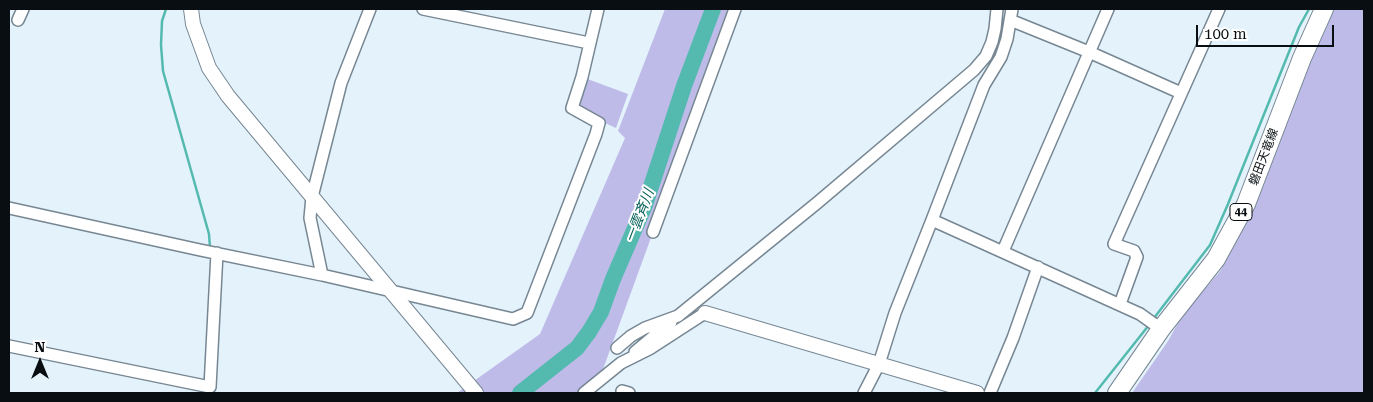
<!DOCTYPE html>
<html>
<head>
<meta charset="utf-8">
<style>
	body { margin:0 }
	#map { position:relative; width:1373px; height:402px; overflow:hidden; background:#e4f2fc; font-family:"Roboto Serif",serif }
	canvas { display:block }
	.frame { position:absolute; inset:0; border:10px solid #080e12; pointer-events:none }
	.north { position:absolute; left:15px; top:337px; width:50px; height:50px; -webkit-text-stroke:4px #fff; paint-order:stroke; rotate:0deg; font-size:14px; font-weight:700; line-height:20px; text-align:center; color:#080e12 }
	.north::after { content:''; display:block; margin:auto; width:18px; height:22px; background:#080e12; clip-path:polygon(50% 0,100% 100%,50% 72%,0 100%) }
	.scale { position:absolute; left:1196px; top:25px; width:138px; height:22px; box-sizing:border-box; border:2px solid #080e12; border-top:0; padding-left:6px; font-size:15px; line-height:18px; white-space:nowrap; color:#080e12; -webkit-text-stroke:4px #fff; paint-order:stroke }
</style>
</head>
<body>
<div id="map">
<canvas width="1373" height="402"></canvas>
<div class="frame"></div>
<div class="north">N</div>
<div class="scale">100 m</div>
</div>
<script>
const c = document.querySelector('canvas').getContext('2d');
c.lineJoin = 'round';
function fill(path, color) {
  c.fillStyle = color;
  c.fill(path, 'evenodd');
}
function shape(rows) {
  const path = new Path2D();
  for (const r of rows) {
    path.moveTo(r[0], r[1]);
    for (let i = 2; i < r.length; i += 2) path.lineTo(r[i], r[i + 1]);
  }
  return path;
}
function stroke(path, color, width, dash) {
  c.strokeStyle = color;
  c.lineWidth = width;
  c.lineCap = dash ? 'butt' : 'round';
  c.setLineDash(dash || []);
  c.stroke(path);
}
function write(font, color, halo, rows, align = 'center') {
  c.font = font + ' "Roboto Serif","Noto Sans JP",serif';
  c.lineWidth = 4;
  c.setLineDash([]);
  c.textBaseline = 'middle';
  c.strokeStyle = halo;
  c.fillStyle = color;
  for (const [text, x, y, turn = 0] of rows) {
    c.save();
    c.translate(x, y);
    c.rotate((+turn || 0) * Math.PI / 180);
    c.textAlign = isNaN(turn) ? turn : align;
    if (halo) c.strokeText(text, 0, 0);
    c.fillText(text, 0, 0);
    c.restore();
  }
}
const green = shape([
	[665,9,738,9,695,117,602,372,583,393,457,393,540,334,625,138,618,131],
	[1334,9,1364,9,1364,393,1132,393,1168,341,1182,316,1221,270,1257,190,1304,74],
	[582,77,628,94,616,128,572,108]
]);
const stream = shape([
	[166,9,162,21,161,45,163,71,209,234,210,248],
	[1154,318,1210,245,1228,204,1299,27,1309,9],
	[1095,393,1149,325]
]);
const river = shape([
	[520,393,577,348,589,332,601,312,613,279,645,205,684,86,713,9]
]);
const minor = shape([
	[423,9,589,43],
	[18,20,23,9],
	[1010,20,1089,52,1181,93],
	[9,208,200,250,322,275,513,319,527,313,596,134,599,123,572,108,582,77,598,9],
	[932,220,1140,314,1161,329],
	[653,232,735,9],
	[1003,251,1108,9],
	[322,275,310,218,312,197,341,83,370,9],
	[1120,304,1137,257,1134,251,1114,244,1219,9],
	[9,346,210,387,217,253],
	[617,348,631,336,645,328,678,316,817,203,974,70,986,56,992,42,995,29,997,9],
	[635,352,671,322],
	[622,391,629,393],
	[584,393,621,363,651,348,705,313],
	[864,393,879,364,895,313,932,220,984,85,1001,57,1007,39,1012,9],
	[990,393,1013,338,1038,267]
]);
const tertiary = shape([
	[191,9,193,24,209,68,228,96,476,393],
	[705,313,977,393]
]);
const primary = shape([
	[1117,393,1161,329,1216,259,1246,204,1302,58,1324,9]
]);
const shields = [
	[1241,212,22]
];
const shieldNames = [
	["44",1241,212]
];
const streetNames = [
	["磐田天竜線",1264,157,-69]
];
const waterNames = [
	["一雲斉川",640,216,-69]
];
fill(green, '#bfbbe9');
stroke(stream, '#54baaf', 2.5);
stroke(river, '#54baaf', 16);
stroke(minor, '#768793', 14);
stroke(tertiary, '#768793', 16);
stroke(primary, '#768793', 20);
stroke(minor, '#fff', 11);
stroke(tertiary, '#fff', 14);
stroke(primary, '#fff', 18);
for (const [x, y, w] of shields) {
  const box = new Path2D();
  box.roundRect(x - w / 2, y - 8.5, w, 17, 4);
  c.fillStyle = '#fff';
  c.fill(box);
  stroke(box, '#080e12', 1);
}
write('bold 11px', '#080e12', null, shieldNames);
write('12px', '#080e12', '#fff', streetNames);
write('italic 14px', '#07615a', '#fff', waterNames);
</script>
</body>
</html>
